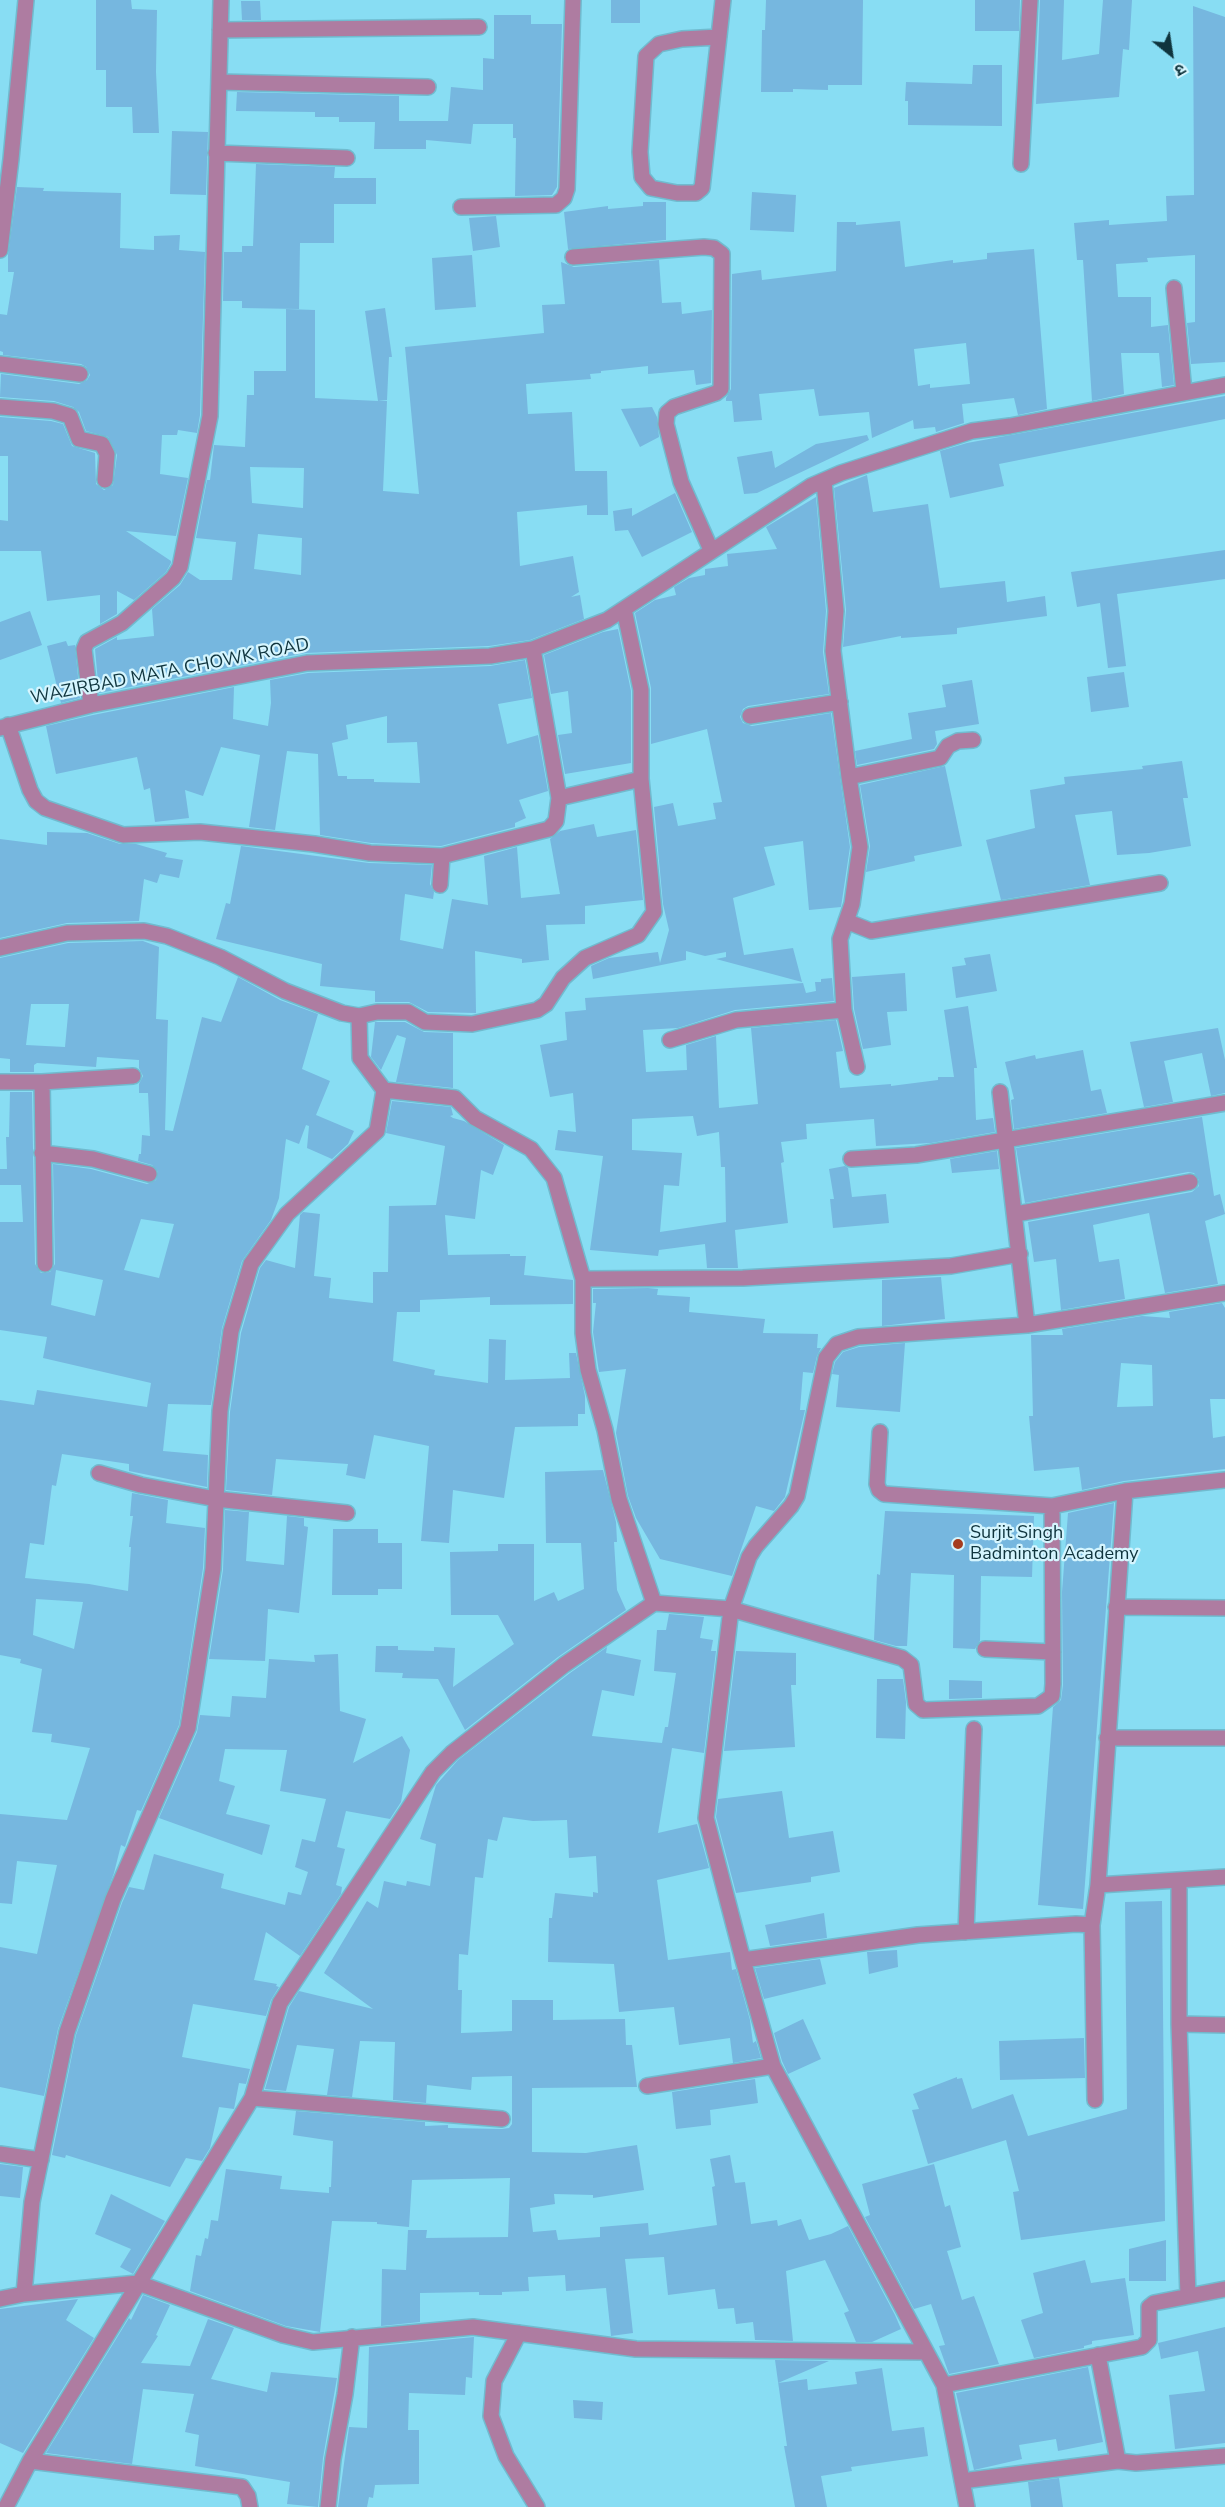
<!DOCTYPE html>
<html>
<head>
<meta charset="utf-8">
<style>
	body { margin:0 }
	#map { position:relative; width:1225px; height:2507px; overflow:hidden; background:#88ddf3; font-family:"Nunito Sans","Noto Sans Devanagari",sans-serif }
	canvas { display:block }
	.north { position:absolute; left:1141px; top:24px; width:60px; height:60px; -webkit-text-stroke:4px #d5f5fe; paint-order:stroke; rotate:150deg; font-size:16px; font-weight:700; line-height:24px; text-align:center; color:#0f343d }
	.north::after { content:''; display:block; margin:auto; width:21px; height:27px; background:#0f343d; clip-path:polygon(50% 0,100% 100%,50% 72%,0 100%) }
</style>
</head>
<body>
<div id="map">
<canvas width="1225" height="2507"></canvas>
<div class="north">उ</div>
</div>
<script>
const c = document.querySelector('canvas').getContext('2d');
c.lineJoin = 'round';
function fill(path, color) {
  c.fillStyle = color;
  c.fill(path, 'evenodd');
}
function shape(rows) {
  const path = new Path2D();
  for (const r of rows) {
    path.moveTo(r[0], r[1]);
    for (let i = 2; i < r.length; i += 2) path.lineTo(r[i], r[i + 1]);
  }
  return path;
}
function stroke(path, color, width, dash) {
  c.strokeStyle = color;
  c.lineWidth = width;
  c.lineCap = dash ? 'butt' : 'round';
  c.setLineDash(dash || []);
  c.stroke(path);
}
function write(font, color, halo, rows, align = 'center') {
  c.font = font + ' "Nunito Sans",sans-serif';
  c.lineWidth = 4.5;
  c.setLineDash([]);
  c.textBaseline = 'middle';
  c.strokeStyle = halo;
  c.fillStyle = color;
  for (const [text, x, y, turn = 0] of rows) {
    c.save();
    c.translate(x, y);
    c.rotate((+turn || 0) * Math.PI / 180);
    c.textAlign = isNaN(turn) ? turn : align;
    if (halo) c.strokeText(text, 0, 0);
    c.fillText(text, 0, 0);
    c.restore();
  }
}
const building = shape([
	[96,0,131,0,132,9,157,10,156,72,159,133,133,133,132,107,106,107,106,70,96,70],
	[611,0,640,0,640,23,611,23],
	[766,0,863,0,862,85,828,85,828,90,793,89,793,92,761,92,762,30,765,30],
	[975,0,1020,0,1019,31,975,31],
	[1040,0,1064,0,1062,60,1099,54,1103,0,1132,0,1129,50,1123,49,1119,97,1036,104],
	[241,1,260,1,261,20,242,20],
	[1193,6,1225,17,1225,362,1191,364,1187,323,1195,322,1195,255,1147,258,1148,262,1116,264,1118,297,1151,297,1151,327,1168,325,1174,385,1162,387,1159,353,1121,353,1124,394,1092,401,1083,260,1077,260,1074,223,1109,220,1109,225,1167,221,1166,196,1194,195],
	[494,15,531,15,531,24,562,24,557,187,552,195,515,196,516,138,513,138,513,124,473,124,471,144,426,140,426,149,374,149,375,122,339,122,339,117,315,117,315,112,236,111,237,92,399,96,399,121,448,121,451,87,483,90,483,58,494,59],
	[973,65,1002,65,1002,126,908,125,908,101,905,101,906,82,972,84],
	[172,131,208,132,206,195,170,194],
	[256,164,335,167,334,178,376,178,376,204,334,204,334,243,300,243,299,309,242,308,242,301,223,301,224,252,242,252,242,246,253,246],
	[17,187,44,188,43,191,121,193,120,248,154,250,154,236,180,235,179,250,205,252,200,415,197,433,178,430,177,435,162,435,160,474,188,478,176,536,126,531,171,561,171,563,166,572,134,600,117,591,117,614,100,624,100,595,47,601,41,551,0,551,0,520,8,521,8,456,0,456,0,417,51,421,63,424,72,446,95,453,96,484,104,490,113,485,117,455,108,437,86,431,79,412,73,407,54,401,0,397,1,374,79,384,87,380,90,375,86,367,81,364,3,355,3,352,0,351,0,314,7,315,14,272,8,272,8,255],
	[752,192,796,195,794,232,750,230],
	[643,202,666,202,666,240,568,249,564,212,608,206,608,209,643,206],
	[496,216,500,247,473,251,469,218],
	[900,221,905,267,953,260,953,263,987,259,987,253,1034,249,1047,409,1018,415,1014,398,962,404,964,423,936,432,935,427,914,429,913,420,872,438,869,412,819,416,814,389,759,394,762,420,734,422,732,401,726,401,726,398,731,389,732,274,761,270,762,280,836,271,837,222,856,222,856,225],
	[966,343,970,384,930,388,930,384,918,386,914,349],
	[472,255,476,307,435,310,432,258],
	[659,260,662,303,681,302,682,314,712,310,711,383,696,385,694,370,648,374,648,366,601,371,601,373,590,374,591,379,526,384,528,414,572,412,575,471,607,471,608,515,587,515,587,505,517,512,520,566,573,556,579,592,571,597,580,595,584,619,530,640,489,646,305,653,99,693,95,649,117,637,117,640,154,636,152,609,180,585,188,572,200,580,232,580,236,542,196,538,207,480,210,480,214,445,245,447,247,395,254,395,254,371,286,371,286,309,315,310,315,398,378,401,365,311,385,308,392,357,389,357,387,400,378,401,387,401,383,491,419,494,405,347,544,333,542,305,565,304,561,262,574,267],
	[250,467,304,468,303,508,252,503],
	[258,534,302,538,301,575,254,569],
	[1225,396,1225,419,999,464,1004,486,950,498,940,451,967,443],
	[652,407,657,417,659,437,640,447,621,409],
	[867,435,869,440,757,493,744,494,737,457,772,451,775,468,816,444],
	[867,475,873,512,928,504,940,588,1005,581,1007,602,1045,596,1047,616,957,628,957,634,901,638,901,636,843,647,846,610,834,488],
	[675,493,692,532,642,557,628,530,615,531,613,511,632,508,632,516],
	[816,497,826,611,823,652,829,694,748,706,743,709,740,717,743,723,752,726,831,713,850,847,841,907,809,910,803,841,764,847,775,885,733,898,744,955,793,948,802,982,716,959,726,957,726,952,705,956,686,951,686,960,593,979,591,966,609,958,658,952,660,963,669,930,663,904,654,807,673,803,678,826,716,819,713,803,722,802,707,729,651,744,651,688,635,613,655,600,676,595,674,587,689,578,705,575,705,569,728,566,727,554,777,549,766,527],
	[1225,550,1225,579,1117,594,1126,666,1108,668,1100,603,1077,607,1071,572],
	[30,611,42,645,0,660,0,622],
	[618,629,631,691,631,763,565,774,558,735,572,733,568,691,551,694,544,655,603,632],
	[66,641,68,646,75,645,80,698,61,703,47,646],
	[525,660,532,698,498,704,507,744,538,735,548,791,519,800,526,818,515,823,515,827,441,846,371,843,320,835,318,754,287,751,275,830,249,827,260,755,221,747,203,796,185,790,189,818,155,822,150,788,144,790,137,757,56,774,46,726,93,715,234,687,233,719,268,726,271,703,270,680,308,673,490,666],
	[387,716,387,743,417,742,420,783,374,782,374,779,347,779,347,776,338,776,332,743,348,739,346,725],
	[1124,672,1129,707,1091,712,1087,677],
	[972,680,979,724,935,731,937,744,934,749,857,765,855,751,912,739,908,713,946,707,942,685],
	[1182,761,1188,798,1183,798,1191,846,1149,853,1117,855,1112,811,1075,815,1090,885,1001,900,986,840,1035,828,1030,790,1065,784,1064,777,1143,769,1142,766],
	[945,766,962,846,914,856,915,861,866,872,870,846,860,785],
	[594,824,597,837,636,830,643,900,585,906,585,924,546,925,549,960,522,963,522,959,475,951,476,1013,428,1012,409,1002,375,1002,375,991,320,986,322,964,216,939,226,903,230,904,241,846,369,863,432,865,430,884,434,892,433,899,405,894,400,940,443,949,452,899,488,905,484,856,517,847,521,898,560,894,550,839,560,831],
	[47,832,87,833,120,844,136,844,167,853,165,857,183,860,179,878,160,874,157,883,144,879,139,921,67,923,0,938,0,839,47,845],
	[143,941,159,947,156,1019,168,1020,165,1130,173,1131,202,1017,221,1022,238,977,280,1000,318,1014,302,1069,330,1081,316,1115,354,1131,348,1144,332,1159,307,1148,309,1126,306,1125,299,1144,286,1139,279,1198,271,1220,242,1261,222,1328,211,1405,168,1404,163,1451,208,1455,207,1487,129,1471,129,1464,62,1454,56,1486,52,1485,44,1545,30,1543,25,1578,89,1584,128,1591,131,1547,129,1547,133,1516,130,1516,132,1493,168,1500,166,1523,205,1528,203,1568,179,1725,141,1811,137,1810,125,1847,121,1845,114,1873,58,2029,44,2096,0,2087,0,1947,37,1954,57,1865,17,1861,12,1904,0,1903,0,1814,67,1820,90,1748,51,1742,52,1734,32,1732,42,1669,20,1663,21,1659,0,1655,0,1400,34,1405,37,1390,147,1407,151,1383,43,1358,47,1337,0,1330,0,1222,23,1222,21,1185,0,1185,0,1169,7,1169,6,1137,9,1137,10,1092,32,1092,35,1264,41,1273,50,1272,55,1264,53,1164,91,1169,147,1184,156,1180,158,1172,152,1165,138,1161,139,1154,141,1154,142,1135,150,1136,148,1093,139,1093,139,1084,143,1076,139,1068,139,1060,97,1057,96,1067,37,1063,34,1065,34,1072,10,1072,10,1059,0,1058,0,958,68,943],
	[31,1004,69,1004,65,1047,26,1045],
	[141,1219,174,1224,159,1278,124,1270],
	[56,1270,103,1280,95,1316,51,1305],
	[36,1599,83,1602,74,1649,33,1635],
	[990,954,997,991,956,998,952,967,966,965,964,958],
	[905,973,907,1011,887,1012,891,1045,863,1049,854,1009,852,977],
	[832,978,834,1001,735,1010,678,1028,643,1030,646,1072,687,1070,686,1045,716,1036,719,1108,758,1104,751,1028,836,1020,843,1051,836,1052,840,1088,891,1084,891,1086,938,1080,938,1077,954,1077,944,1010,968,1006,977,1068,974,1068,976,1120,993,1118,995,1132,931,1143,876,1146,874,1119,806,1124,807,1139,781,1142,784,1162,781,1163,788,1223,735,1230,738,1268,707,1268,705,1244,659,1250,658,1256,590,1250,603,1156,555,1150,558,1130,576,1132,573,1093,550,1097,540,1045,567,1040,565,1012,586,1010,585,998,803,983,806,993,816,991,815,982,821,982,821,979],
	[693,1116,697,1136,719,1132,721,1167,725,1167,726,1222,660,1232,664,1185,679,1186,682,1153,632,1150,632,1119],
	[375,1022,405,1022,424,1032,453,1033,453,1088,396,1082,406,1038,397,1035,381,1070,371,1057],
	[1218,1028,1225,1060,1225,1093,1211,1096,1202,1053,1164,1061,1173,1102,1144,1107,1130,1042],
	[1083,1050,1091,1091,1101,1089,1107,1113,1014,1129,1011,1100,1014,1099,1005,1062,1035,1055,1036,1059],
	[392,1101,451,1107,453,1115,450,1116,453,1118,464,1121,504,1145,493,1175,481,1170,475,1219,445,1215,448,1255,510,1254,510,1256,526,1256,524,1275,573,1280,573,1304,490,1305,490,1297,420,1300,420,1312,397,1312,393,1361,435,1370,434,1375,488,1383,489,1339,506,1340,505,1380,570,1378,569,1353,576,1353,585,1396,585,1414,578,1414,578,1426,515,1427,504,1498,453,1490,449,1543,421,1541,429,1446,374,1435,365,1479,346,1475,348,1464,276,1459,272,1495,226,1490,230,1412,241,1333,260,1268,266,1260,295,1268,300,1215,303,1212,320,1214,314,1276,331,1278,329,1298,373,1303,373,1272,388,1272,389,1206,436,1205,445,1146,386,1133],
	[1202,1117,1214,1196,1220,1194,1225,1214,1205,1221,1218,1284,1165,1293,1149,1213,1093,1225,1099,1262,1119,1259,1125,1299,1061,1310,1056,1259,1034,1262,1028,1222,1192,1192,1199,1186,1199,1180,1194,1173,1188,1172,1025,1203,1016,1148],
	[997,1151,999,1169,952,1173,950,1159],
	[845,1166,848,1168,852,1197,886,1194,889,1223,833,1228,830,1199,834,1199,829,1169],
	[941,1277,945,1319,882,1326,882,1280],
	[648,1288,658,1289,657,1295,690,1297,689,1312,765,1319,763,1333,818,1334,817,1348,821,1348,817,1356,813,1373,803,1372,800,1410,805,1410,785,1497,774,1511,756,1506,732,1576,660,1559,636,1518,628,1496,616,1433,626,1369,599,1372,593,1332,596,1303,593,1303,593,1289],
	[1222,1303,1225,1308,1225,1399,1210,1399,1213,1438,1225,1436,1225,1469,1124,1481,1082,1490,1079,1467,1034,1471,1029,1416,1033,1416,1031,1335,1063,1335,1062,1329,1142,1316,1170,1318,1169,1312],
	[1121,1363,1152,1365,1153,1406,1117,1407],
	[905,1343,900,1412,836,1407,839,1375,832,1374,835,1362,843,1352,859,1347],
	[603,1470,616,1522,617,1542,614,1542,617,1590,626,1610,558,1657,465,1730,438,1679,402,1678,403,1673,375,1672,376,1646,398,1646,398,1650,434,1651,434,1647,455,1648,453,1687,514,1644,498,1615,451,1615,450,1552,498,1551,498,1544,534,1544,534,1601,554,1592,558,1601,584,1589,581,1543,546,1543,545,1472],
	[1114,1503,1083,1909,1038,1905,1053,1707,1061,1700,1063,1685,1062,1592,1068,1513],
	[225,1510,249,1512,246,1561,284,1565,287,1516,304,1518,304,1526,308,1527,299,1613,268,1609,265,1661,209,1659,223,1570],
	[885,1511,1034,1516,1032,1577,981,1576,980,1641,975,1649,953,1648,954,1575,911,1573,907,1646,896,1646,874,1640,877,1574,880,1575],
	[333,1529,378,1529,378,1543,402,1543,402,1589,378,1589,378,1595,332,1595],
	[669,1614,704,1617,700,1638,713,1640,711,1651,716,1651,704,1753,672,1748,658,1833,697,1824,709,1868,657,1880,668,1960,730,1952,732,1970,736,1969,750,2020,753,2043,756,2041,761,2058,733,2063,730,2038,679,2045,674,2007,619,2012,614,1964,548,1962,549,1918,552,1918,555,1893,593,1897,593,1892,598,1893,596,1856,569,1858,567,1820,533,1821,503,1817,497,1841,488,1839,483,1878,475,1877,468,1955,459,1954,458,1990,462,1990,461,2033,512,2031,512,2000,553,2000,553,2020,625,2019,626,2045,632,2045,637,2087,532,2088,532,2152,586,2153,637,2145,644,2190,593,2198,593,2195,554,2194,555,2204,530,2208,533,2232,556,2230,558,2240,600,2237,600,2227,648,2223,649,2235,717,2225,712,2187,715,2186,710,2159,730,2155,735,2183,745,2182,751,2224,777,2220,778,2226,801,2219,809,2240,831,2234,848,2226,895,2315,901,2329,872,2342,856,2342,844,2313,849,2311,825,2260,786,2271,793,2341,755,2340,753,2322,736,2324,734,2308,718,2309,715,2289,668,2295,664,2257,625,2259,633,2333,611,2336,606,2288,566,2291,565,2275,528,2277,529,2291,502,2292,502,2295,479,2295,479,2292,420,2293,420,2322,381,2326,382,2269,406,2270,408,2230,427,2230,426,2238,508,2237,510,2178,412,2180,409,2227,377,2224,377,2222,332,2221,320,2332,286,2326,190,2291,196,2255,201,2256,205,2238,208,2239,211,2220,218,2221,226,2169,282,2176,280,2189,329,2193,329,2187,331,2187,333,2141,293,2135,296,2111,425,2122,425,2126,448,2125,448,2128,502,2129,509,2128,512,2124,512,2076,472,2077,471,2090,427,2085,426,2103,393,2100,395,2042,360,2041,352,2097,327,2095,334,2049,297,2045,286,2091,265,2089,289,2007,299,1991,373,2009,324,1973,367,1901,378,1908,384,1881,406,1886,407,1881,430,1886,436,1844,420,1839,436,1785,458,1760,570,1673,607,1647,606,1653,641,1660,634,1696,602,1690,592,1736,662,1743,665,1727,668,1727,676,1673,654,1671,657,1630,666,1630],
	[736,1651,796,1653,796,1685,791,1685,795,1747,724,1751],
	[338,1654,340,1711,366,1719,353,1763,402,1736,410,1750,401,1802,390,1819,346,1811,337,1847,345,1849,336,1885,342,1887,341,1894,300,1956,266,1932,254,1980,277,1984,276,1986,279,1987,271,2000,266,2016,193,2004,182,2057,250,2069,246,2084,239,2083,234,2109,219,2107,210,2148,202,2161,186,2158,170,2187,66,2155,65,2158,52,2155,76,2035,122,1903,129,1887,144,1890,154,1854,224,1874,221,1888,285,1905,288,1892,301,1895,308,1872,295,1867,302,1839,315,1842,326,1799,280,1791,287,1750,225,1749,219,1781,235,1786,226,1814,270,1825,262,1855,159,1818,197,1732,200,1715,230,1717,232,1696,266,1698,269,1659,315,1662,314,1655],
	[877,1679,903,1679,906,1702,905,1739,876,1738],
	[949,1680,982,1681,982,1698,949,1699],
	[782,1791,789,1838,833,1831,840,1872,811,1877,811,1882,736,1893,716,1817,718,1799],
	[1162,1901,1165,2221,1021,2240,1013,2192,1019,2191,1006,2140,928,2164,912,2110,919,2109,913,2094,957,2077,957,2079,962,2078,972,2109,1013,2094,1028,2136,1127,2109,1125,1902],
	[824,1913,827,1938,770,1946,765,1925],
	[897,1950,898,1967,869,1974,867,1952],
	[820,1959,826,1984,764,1999,755,1968],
	[803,2019,821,2059,788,2074,782,2061,774,2033],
	[1084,2038,1085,2078,1000,2080,999,2041],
	[755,2079,758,2103,710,2110,711,2125,676,2129,672,2092],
	[0,2164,23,2167,20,2198,0,2196],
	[934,2164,945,2207,950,2205,961,2247,947,2251,962,2300,974,2296,999,2364,949,2374,939,2346,945,2345,931,2304,914,2309,865,2217,870,2215,862,2184],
	[111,2194,165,2221,133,2274,120,2267,131,2249,95,2234],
	[1166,2240,1166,2281,1129,2281,1129,2249],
	[1085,2260,1091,2283,1125,2278,1134,2335,1092,2341,1092,2344,1084,2346,1084,2348,1034,2358,1021,2320,1043,2313,1033,2273],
	[143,2295,170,2305,156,2335,158,2336,141,2363,190,2366,208,2319,234,2328,211,2379,267,2392,271,2372,337,2378,323,2458,318,2507,287,2504,290,2482,195,2466,199,2435,185,2432,194,2394,143,2389,132,2464,46,2453,129,2318,131,2320],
	[78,2299,66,2320,94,2338,23,2453,0,2443,0,2309],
	[1225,2327,1225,2443,1175,2449,1169,2395,1205,2391,1198,2351,1161,2359,1158,2343],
	[474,2337,472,2378,466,2377,465,2395,409,2393,408,2430,419,2430,419,2484,375,2485,373,2498,369,2497,367,2507,338,2507,349,2427,367,2428,369,2347],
	[775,2360,829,2361,778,2383,807,2379,808,2390,857,2384,855,2372,882,2368,892,2431,924,2427,928,2456,851,2467,852,2471,821,2476,827,2507,795,2507,784,2446,787,2446],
	[1088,2367,1103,2442,1058,2451,1056,2439,1019,2445,1022,2459,974,2470,956,2393],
	[573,2400,603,2402,602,2420,574,2418],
	[1059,2478,1063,2507,1031,2507,1028,2482]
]);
const minor = shape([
	[220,30,479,27],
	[719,37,682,39,659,44,646,56,640,152,642,177,651,188,677,193,696,193,702,188,723,0],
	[219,82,428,87],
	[216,153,347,158],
	[1021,164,1030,0],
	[461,207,556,205,564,198,567,189,573,0],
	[0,250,11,159,26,0],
	[573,257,704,247,714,248,722,254,721,389,716,393,674,407,667,413,666,424,681,482,711,550],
	[1174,288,1184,392],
	[0,364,80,374],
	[0,407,53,411,70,416,79,439,102,444,107,454,105,480],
	[824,481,836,611,833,651,849,777,860,847,852,904,840,939,844,1010,857,1067],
	[91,705,84,649,87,642,122,623,173,578,180,567,210,416,221,0],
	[750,716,840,702],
	[8,725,30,790,36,801,45,808,123,835,200,832,314,844,370,853,442,856,549,829,556,821,559,798,533,649],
	[0,728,91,705,307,663,490,656,533,649,607,620,811,486,841,473,972,431,1010,426,1225,385],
	[849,777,940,758,948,746,958,741,973,740],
	[559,798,641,779],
	[440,885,442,856],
	[846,921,871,931,1160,883],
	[0,948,67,933,144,931,167,936,220,957,285,991,342,1013,359,1016,377,1012,408,1012,425,1022,472,1024,537,1010,546,1004,563,978,585,958,638,935,654,912,641,779,641,690,624,609],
	[670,1040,736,1020,844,1010],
	[0,1082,42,1082,133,1076],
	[42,1082,45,1264],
	[384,1090,455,1098,475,1118,531,1149,554,1178,583,1279,583,1333,588,1370,605,1430,619,1499,654,1603],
	[1000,1092,1027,1325],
	[42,1153,93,1159,149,1174],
	[851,1159,916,1155,1225,1103],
	[1016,1214,1190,1182],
	[583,1279,743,1278,951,1266,1020,1254],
	[880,1432,877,1484,879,1490,884,1494,1052,1506,1125,1491,1225,1480],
	[99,1473,141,1485,216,1499,347,1513],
	[1116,1607,1225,1608],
	[985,1649,1053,1652],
	[1107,1738,1225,1738],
	[1179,1880,1179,2024,1188,2296],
	[1098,1885,1225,1877],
	[966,1932,974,1729],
	[743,1960,918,1935,1076,1924,1092,1925],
	[1179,2024,1225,2025],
	[647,2086,773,2066],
	[252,2098,502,2119],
	[1095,2100,1092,1925,1098,1885,1125,1491],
	[0,2154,41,2160],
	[24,2294,32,2202,67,2032,113,1899,188,1728,213,1569,220,1411,231,1331,251,1264,287,1214,377,1131,384,1090,360,1058,359,1016],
	[0,2299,24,2294,138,2283,283,2335,313,2342,473,2327,636,2349,926,2352],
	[519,2333,494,2381,491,2416,506,2456,537,2507],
	[1098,2355,1118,2461],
	[944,2385,1142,2347,1149,2340,1149,2307,1154,2303,1225,2289],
	[30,2461,242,2487,248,2496,250,2507],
	[962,2481,1118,2461,1136,2463,1225,2456],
	[6,2507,30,2461,252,2098,280,2003,433,1772,452,1753,564,1665,654,1603,731,1609,902,1658,911,1665,916,1704,923,1710,1038,1706,1052,1696,1053,1684,1052,1506],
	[328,2507,333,2459,345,2394,352,2337],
	[967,2507,944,2385,773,2066,743,1960,706,1818,731,1609,749,1557,756,1546,791,1506,797,1496,826,1358,837,1344,858,1337,1027,1325,1225,1293]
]);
const markers = [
	[958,1544,6,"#a53d1f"]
];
const streetNames = [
	["WAZIRBAD MATA CHOWK ROAD",170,672,-11]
];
const poiNames = [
	["Surjit Singh",970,1534],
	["Badminton Academy",970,1555]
];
fill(building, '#76b7df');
stroke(minor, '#70bbcf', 18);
stroke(minor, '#ae7ca1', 15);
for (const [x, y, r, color] of markers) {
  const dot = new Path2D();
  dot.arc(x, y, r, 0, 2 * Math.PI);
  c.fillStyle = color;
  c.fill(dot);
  stroke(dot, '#d5f5fe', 2);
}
write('18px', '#0f343d', '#d5f5fe', streetNames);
write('18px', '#0f343d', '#d5f5fe', poiNames, 'left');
</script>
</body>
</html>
